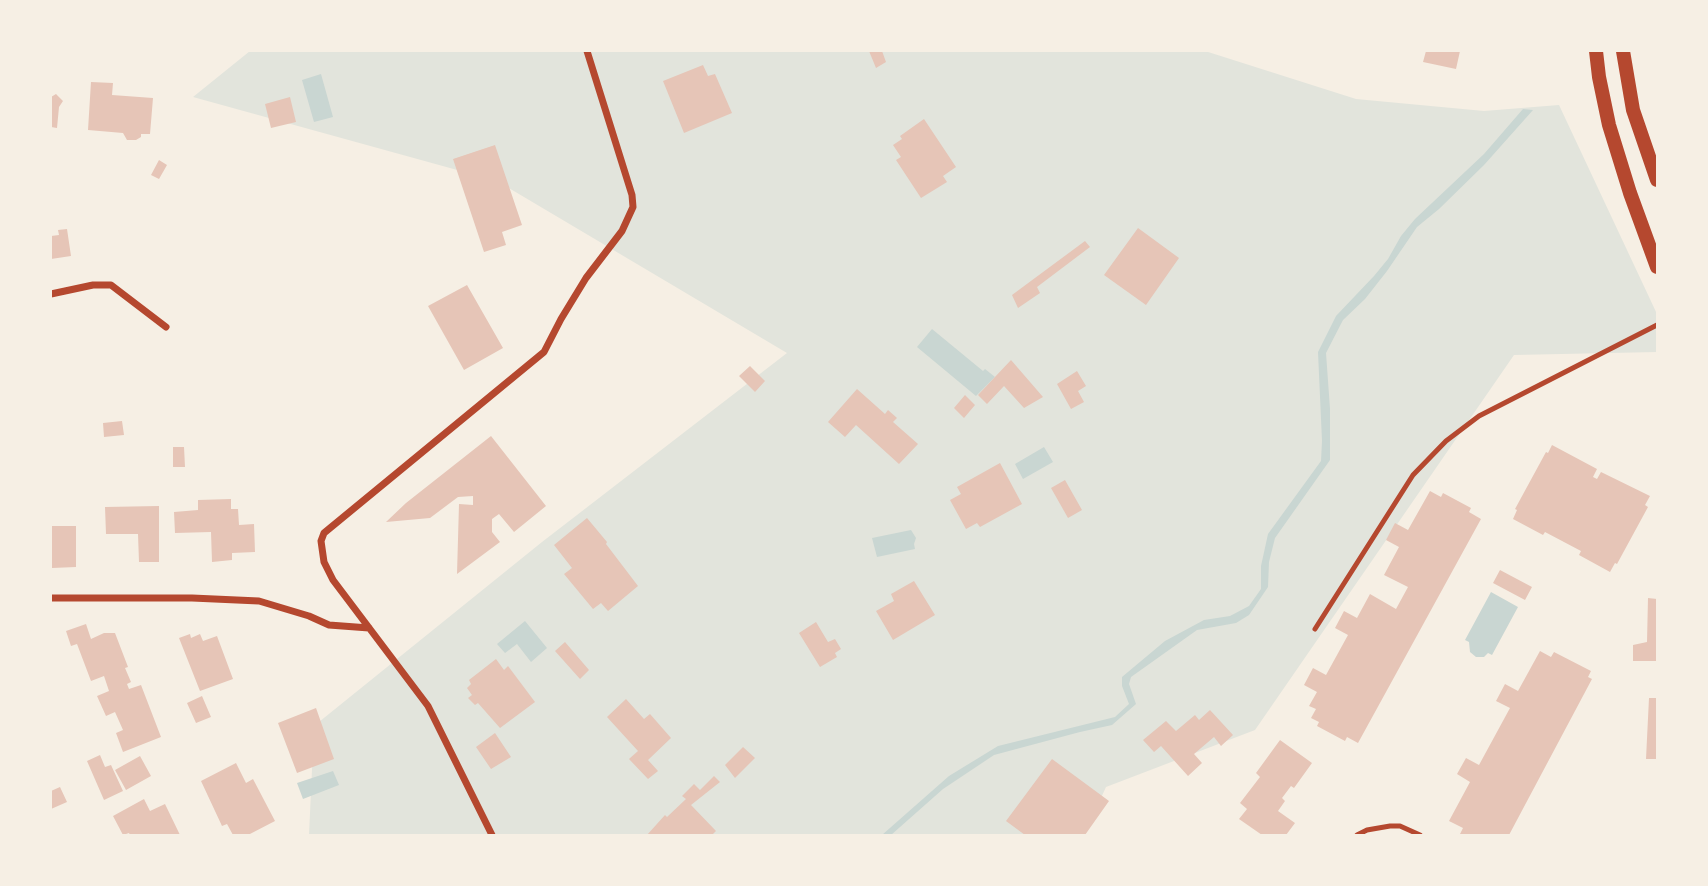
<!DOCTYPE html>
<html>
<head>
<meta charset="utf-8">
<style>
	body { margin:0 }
	#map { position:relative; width:1708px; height:886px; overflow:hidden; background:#f6efe4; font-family:Figtree,sans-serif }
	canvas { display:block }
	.frame { position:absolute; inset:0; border:52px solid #f6efe4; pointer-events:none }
</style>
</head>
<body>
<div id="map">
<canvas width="1708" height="886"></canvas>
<div class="frame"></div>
</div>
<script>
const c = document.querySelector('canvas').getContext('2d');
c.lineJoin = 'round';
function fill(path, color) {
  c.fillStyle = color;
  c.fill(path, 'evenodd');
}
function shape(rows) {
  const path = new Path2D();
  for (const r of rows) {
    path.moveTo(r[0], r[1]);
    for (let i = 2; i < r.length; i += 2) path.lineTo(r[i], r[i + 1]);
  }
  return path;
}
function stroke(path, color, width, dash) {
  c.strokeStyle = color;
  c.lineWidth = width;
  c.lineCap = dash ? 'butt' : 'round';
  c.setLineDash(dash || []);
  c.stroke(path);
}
const green = shape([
	[250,51,1205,51,1356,99,1484,111,1559,105,1657,314,1657,352,1514,355,1255,730,1106,787,1084,835,309,835,314,726,542,542,787,353,497,181,193,97]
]);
const water = shape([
	[321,74,333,117,314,122,302,80],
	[1523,109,1533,110,1484,165,1439,209,1417,227,1387,271,1365,299,1343,320,1326,353,1330,409,1330,460,1275,538,1269,562,1268,587,1249,615,1236,623,1197,630,1131,677,1129,684,1136,704,1112,725,1080,732,994,755,943,789,891,835,882,835,949,776,998,746,1115,717,1129,704,1122,686,1122,677,1165,641,1204,620,1230,616,1249,606,1261,589,1261,566,1268,534,1321,461,1322,441,1318,352,1336,316,1374,276,1388,259,1401,236,1415,219,1484,154],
	[932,329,983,371,985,369,995,377,976,396,917,347],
	[1044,447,1053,462,1023,479,1015,464],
	[911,530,916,538,914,544,915,549,877,557,872,538],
	[1491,592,1518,607,1492,655,1488,653,1484,657,1476,657,1470,652,1469,642,1465,640],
	[525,621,547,648,531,662,517,644,505,653,497,644],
	[333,771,339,785,303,799,297,783]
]);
const building = shape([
	[869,51,882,51,886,62,876,68],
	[1426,51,1460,51,1456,69,1423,62],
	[703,65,708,76,715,74,732,113,684,133,663,81],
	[91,82,113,83,112,95,153,98,150,134,141,134,141,137,136,140,127,140,123,133,88,130],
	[56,94,63,101,59,107,57,128,51,127,51,97],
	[290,97,296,122,271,128,265,104],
	[924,119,956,167,943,176,947,182,921,198,896,160,901,157,893,145,902,139,900,136],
	[495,145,522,225,502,232,506,245,484,252,453,159],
	[159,160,167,165,159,179,151,175],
	[1138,228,1179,258,1146,305,1104,275],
	[67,229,71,256,51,259,51,236,59,235,58,230],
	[1085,241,1090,247,1037,287,1040,293,1018,308,1012,295],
	[467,285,503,348,464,370,428,306],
	[1011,360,1043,397,1024,408,1004,386,987,404,978,395],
	[750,366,765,381,755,392,739,376],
	[1077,371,1086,386,1078,391,1084,402,1071,409,1057,384],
	[857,389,885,414,888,410,897,418,893,422,918,444,899,464,856,425,845,437,828,422],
	[965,395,975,405,964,418,954,408],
	[122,421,124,435,104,437,103,423],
	[491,436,546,506,514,532,499,514,492,519,492,532,500,542,457,574,459,504,473,505,473,496,458,497,430,518,386,522,406,503],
	[1552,445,1597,469,1593,477,1597,479,1601,472,1650,496,1645,505,1648,507,1617,564,1615,563,1610,572,1579,555,1581,551,1545,532,1543,535,1513,519,1517,510,1515,509,1546,452,1548,453],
	[173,447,184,447,185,467,173,467],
	[1000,463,1022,504,980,527,977,523,966,529,950,500,961,494,957,487],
	[1065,480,1082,510,1068,518,1051,488],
	[1430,491,1441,497,1443,493,1471,508,1469,512,1481,519,1358,743,1347,737,1345,741,1317,726,1319,722,1311,718,1316,709,1309,706,1317,692,1304,685,1313,668,1326,675,1348,635,1335,628,1344,611,1357,618,1370,594,1396,609,1408,587,1384,575,1399,547,1386,540,1395,523,1408,530],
	[231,499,231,509,238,509,239,525,254,524,255,552,232,553,232,560,212,562,211,532,175,533,174,512,198,510,198,500],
	[159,506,159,562,139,562,138,534,106,534,105,507],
	[587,518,607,542,606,544,638,586,608,611,601,603,593,609,564,574,572,568,554,545],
	[51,526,76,526,76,567,52,568],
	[1500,570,1532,587,1525,600,1493,583],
	[914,581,935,615,893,640,876,611,894,601,891,594],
	[1648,598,1657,599,1657,661,1633,661,1633,645,1647,642],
	[816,622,828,642,835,639,841,649,835,653,837,657,820,667,799,633],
	[86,624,91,639,104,633,115,633,128,667,125,668,131,682,127,684,129,689,141,685,161,737,123,752,116,733,123,730,115,712,106,716,97,696,109,691,104,676,91,681,77,644,71,646,66,631],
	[190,634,191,638,200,634,203,641,217,636,233,679,200,691,179,638],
	[565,642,589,670,580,679,555,651],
	[1540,651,1551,657,1554,652,1591,671,1588,677,1592,679,1509,835,1462,835,1460,834,1463,828,1449,821,1470,782,1457,774,1466,758,1479,765,1510,708,1496,701,1505,684,1518,691],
	[496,659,504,670,508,666,535,702,500,728,478,703,475,705,468,698,472,695,467,688,471,684,469,680],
	[202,696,211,717,196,723,187,703],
	[1649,698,1657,698,1657,759,1646,759],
	[626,699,644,719,650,714,671,738,648,760,658,771,648,779,629,759,638,751,607,717],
	[316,708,334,759,297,773,278,723],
	[1210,710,1233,735,1221,746,1214,737,1194,754,1202,763,1188,776,1161,746,1154,752,1143,740,1166,721,1176,731,1195,715,1199,720],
	[495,733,511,757,491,769,476,747],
	[1280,740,1312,763,1294,788,1291,786,1282,798,1285,801,1278,811,1295,823,1286,835,1262,835,1239,819,1247,809,1240,803,1260,777,1256,773],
	[743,747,755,758,735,778,725,765],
	[100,755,105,767,111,765,123,791,104,800,87,761],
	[140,756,151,776,126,790,115,770],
	[1052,759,1109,801,1085,835,1025,835,1006,821],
	[236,763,246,783,253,779,275,821,248,835,233,835,227,824,222,826,201,781],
	[714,776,720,782,691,805,716,831,712,835,647,835,665,815,667,817,686,799,682,796,694,784,700,790],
	[60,787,67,802,51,809,51,791],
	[144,799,150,811,165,804,180,835,130,835,129,833,123,835,113,816]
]);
const service = shape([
	[1315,629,1413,475,1446,441,1479,416,1657,325],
	[1357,835,1367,830,1390,826,1400,826,1420,835]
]);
const minor = shape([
	[51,294,93,285,111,285,166,327],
	[51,598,192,598,259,601,309,616,329,625,369,628],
	[492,835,428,706,333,580,324,562,321,541,324,533,544,352,561,319,586,278,622,231,633,207,632,195,587,51]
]);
const secondary = shape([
	[1596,51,1599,77,1609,125,1630,193,1657,267],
	[1623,51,1633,110,1657,180]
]);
fill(green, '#e2e4dc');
fill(water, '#c9d6d2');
fill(building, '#e6c5b7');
stroke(service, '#b5482f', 5);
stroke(minor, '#b5482f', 7);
stroke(secondary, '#b5482f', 14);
</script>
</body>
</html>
